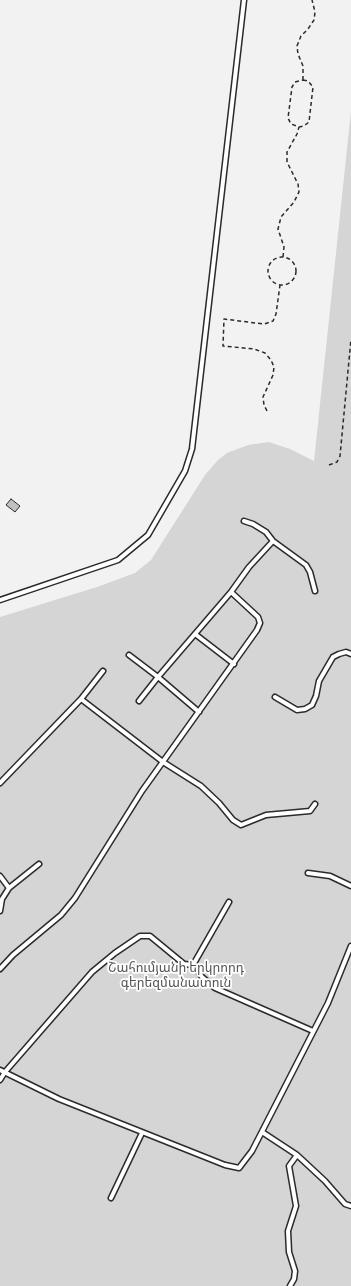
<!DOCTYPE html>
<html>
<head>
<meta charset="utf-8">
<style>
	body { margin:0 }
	canvas { display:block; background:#f2f2f2 }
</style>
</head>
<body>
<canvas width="351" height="1286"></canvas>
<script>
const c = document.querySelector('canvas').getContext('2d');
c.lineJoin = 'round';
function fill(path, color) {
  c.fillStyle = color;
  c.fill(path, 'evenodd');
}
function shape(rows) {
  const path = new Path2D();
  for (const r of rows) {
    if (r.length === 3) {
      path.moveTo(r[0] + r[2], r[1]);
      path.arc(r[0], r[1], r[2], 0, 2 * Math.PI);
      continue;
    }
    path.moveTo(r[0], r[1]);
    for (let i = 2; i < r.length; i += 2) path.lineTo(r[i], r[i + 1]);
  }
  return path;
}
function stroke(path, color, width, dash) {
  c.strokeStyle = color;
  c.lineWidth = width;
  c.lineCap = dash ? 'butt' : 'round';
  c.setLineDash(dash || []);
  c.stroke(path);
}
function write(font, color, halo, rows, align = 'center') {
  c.font = font + ' Itim,"Noto Sans Armenian",sans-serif';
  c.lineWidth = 3.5;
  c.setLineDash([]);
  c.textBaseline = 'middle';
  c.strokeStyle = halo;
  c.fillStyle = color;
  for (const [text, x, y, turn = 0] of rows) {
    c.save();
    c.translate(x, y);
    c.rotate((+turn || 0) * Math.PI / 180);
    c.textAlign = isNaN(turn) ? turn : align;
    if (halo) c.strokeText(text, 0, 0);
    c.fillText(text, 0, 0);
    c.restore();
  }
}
const green = shape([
	[351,111,351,1286,0,1286,0,617,97,587,135,573,151,560,205,475,218,460,227,453,248,445,269,442,290,449,314,461]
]);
const building = shape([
	[11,499,20,506,15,512,6,505,11,499]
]);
const path = shape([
	[303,80,308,81,313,87,309,122,304,126,299,127,291,124,288,118,292,87,295,82,303,80],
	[303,80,303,66,298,54,297,46,301,36,308,29,314,20,315,12,312,0],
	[283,257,284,247,278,229,281,217,294,202,299,192,298,184,287,162,287,152,297,134,299,127],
	[282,271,14],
	[267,411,264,405,263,397,273,375,274,367,271,360,265,353,254,349,223,346,224,319,264,324,273,321,276,314,280,285],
	[329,465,337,462,340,456,351,339]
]);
const service = shape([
	[244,521,253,524,266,532,273,541,306,565,310,572,315,591],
	[0,600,118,560,148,535,185,471,192,449,244,0],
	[195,634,234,664],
	[129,655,158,677,199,712],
	[275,697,297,710,305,709,312,705,316,696,319,681,333,657,339,654,346,652,351,654],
	[81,699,163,762,201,786,219,803,233,820,241,825,266,815,310,811,315,804],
	[139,701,158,677,231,592,249,567,273,541],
	[0,783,81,699,103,671],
	[308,873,330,876,351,886],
	[0,876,9,888],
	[0,911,2,899,9,888,39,864],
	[193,965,229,902],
	[0,969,13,955,61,915,75,898,142,791,257,630,260,623,258,617,231,592],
	[0,1070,59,1099,225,1165,239,1168,252,1151,328,1003,351,946],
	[0,1080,5,1072,92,972,115,953,140,936,150,936,184,964,193,965,202,977,215,988,313,1031],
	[262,1132,297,1155,325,1181,345,1204,351,1206],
	[111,1198,142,1133],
	[290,1286,294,1279,295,1271,289,1252,288,1231,296,1206,289,1166,297,1155]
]);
const parkNames = [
	["Շահումյանի երկրորդ",176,969],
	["գերեզմանատուն",176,984]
];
fill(green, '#d5d5d5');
fill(building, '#c1c1c1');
stroke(building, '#2b2b2b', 1);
stroke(service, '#2b2b2b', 7);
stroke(path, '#2b2b2b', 1.5, [4, 3]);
stroke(service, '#fff', 4);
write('13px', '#565656', '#fff', parkNames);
</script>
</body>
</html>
